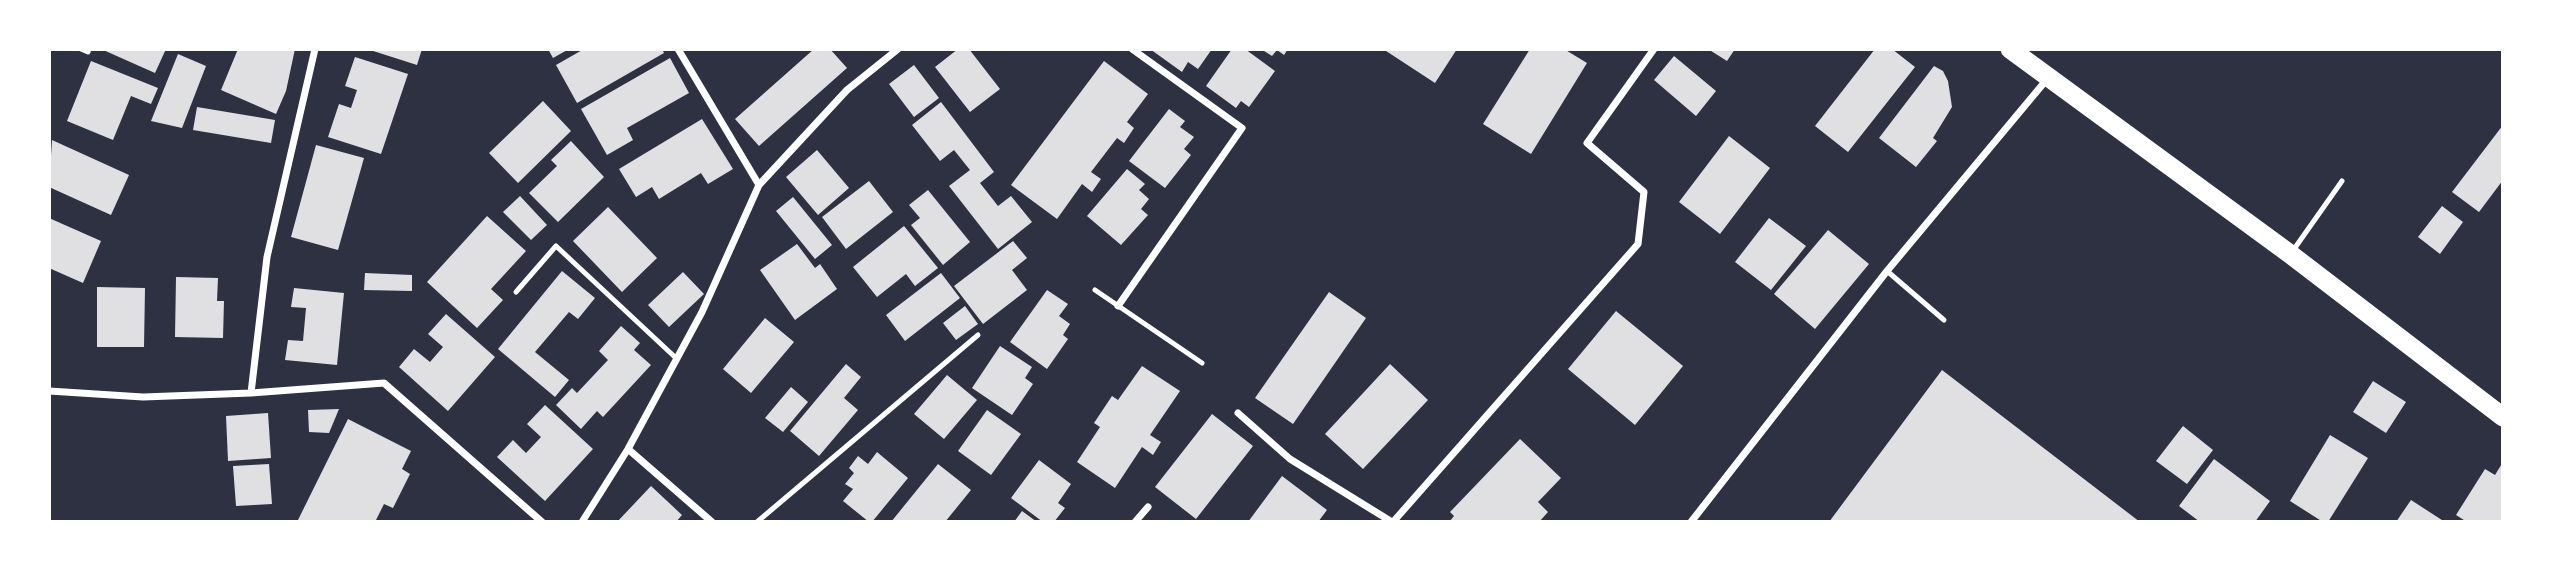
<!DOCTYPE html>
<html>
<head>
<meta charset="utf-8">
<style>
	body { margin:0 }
	#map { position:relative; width:2552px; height:571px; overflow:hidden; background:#2d3142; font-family:"PT Sans",sans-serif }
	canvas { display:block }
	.frame { position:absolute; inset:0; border:51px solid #fff; pointer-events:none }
</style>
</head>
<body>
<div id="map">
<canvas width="2552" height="571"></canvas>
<div class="frame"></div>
</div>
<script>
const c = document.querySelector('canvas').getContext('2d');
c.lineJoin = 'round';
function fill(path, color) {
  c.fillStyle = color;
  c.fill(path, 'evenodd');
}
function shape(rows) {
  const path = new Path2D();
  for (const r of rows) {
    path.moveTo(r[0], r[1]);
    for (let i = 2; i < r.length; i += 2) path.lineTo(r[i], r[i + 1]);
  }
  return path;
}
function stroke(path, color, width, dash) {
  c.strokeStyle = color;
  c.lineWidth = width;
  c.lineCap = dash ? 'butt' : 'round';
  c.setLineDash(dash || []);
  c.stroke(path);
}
const building = shape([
	[101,49,166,49,155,73],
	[238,49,295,49,286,91,276,114,221,90],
	[367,49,422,49,417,65],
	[548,49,569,49,553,58],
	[584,49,662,49,664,53,577,103,556,65],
	[814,49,830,49,847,68,759,146,735,119],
	[958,49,969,49,1000,89,970,112,935,67],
	[1150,49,1212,49,1198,69,1188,62,1182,72],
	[1232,49,1245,49,1275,71,1249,107,1241,101,1236,108,1206,86],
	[1261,49,1288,49,1284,55,1277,50,1272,56],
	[1383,49,1457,49,1435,83],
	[1530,49,1564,49,1587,63,1531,154,1483,124],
	[1708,49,1735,49,1727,61],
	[1875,49,1892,49,1915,67,1848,152,1815,126],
	[178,54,206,66,182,128,151,121],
	[1674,56,1716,91,1696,116,1654,80],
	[355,57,408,74,381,154,328,137,339,104,351,108,357,90,345,86],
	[670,58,689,93,627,128,633,140,607,155,581,109],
	[91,61,158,88,151,104,131,96,113,140,67,121],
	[1104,61,1148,94,1127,122,1134,128,1124,143,1117,138,1091,172,1101,179,1092,192,1082,184,1057,219,1011,185],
	[914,65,939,98,914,117,889,84],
	[1934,66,1943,71,1948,81,1952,107,1933,138,1937,141,1916,167,1879,138],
	[543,101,571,131,518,183,489,153],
	[941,102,994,172,980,183,998,206,1011,196,1032,222,998,249,949,186,970,170,954,150,940,161,912,125],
	[197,107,275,120,271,143,193,130],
	[1169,109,1185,121,1180,127,1194,137,1184,149,1191,155,1165,188,1129,161],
	[702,119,733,169,708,184,701,173,659,199,652,187,636,197,619,169],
	[2503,125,2503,180,2479,212,2452,192],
	[1729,136,1770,168,1720,234,1679,202],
	[52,140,129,175,111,215,49,187],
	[571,141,604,177,558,222,529,193,557,166,551,160],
	[316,145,364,158,338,250,291,237],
	[817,150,849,188,818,215,786,177],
	[1127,169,1145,184,1139,190,1149,199,1141,209,1148,215,1121,245,1087,216],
	[869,181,893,212,846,249,822,217],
	[928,190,970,242,943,265,911,225,920,218,909,205],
	[520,196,547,225,531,240,503,212],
	[793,197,832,245,815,259,776,211],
	[2442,206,2463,222,2440,254,2418,237],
	[608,207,657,258,622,292,573,241],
	[487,216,526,251,491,289,503,300,477,328,427,282],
	[49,218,101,241,83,283,49,268],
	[1769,218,1806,246,1771,290,1735,262],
	[904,226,938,268,915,286,906,274,877,297,853,267],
	[1828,230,1869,264,1815,329,1774,294],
	[1013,241,1027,258,1012,270,1027,290,983,324,954,286],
	[797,244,815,268,820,264,837,289,795,320,760,270],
	[562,271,595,298,578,319,569,312,535,352,569,380,555,397,498,349],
	[683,272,704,294,669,327,648,305],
	[365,273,412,275,412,291,364,290],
	[941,273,960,298,905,341,886,315],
	[176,277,218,278,217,301,224,301,223,338,175,337],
	[97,287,145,288,144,347,97,347],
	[294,288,344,293,337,365,285,360,288,340,303,341,306,308,291,307],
	[1047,290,1068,304,1059,316,1070,324,1063,335,1068,339,1047,369,1010,342],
	[1329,292,1366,318,1293,424,1255,398],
	[965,306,978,324,956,340,943,323],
	[1616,311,1683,366,1635,425,1568,369],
	[446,314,495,357,448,411,399,367,414,349,430,362,443,347,428,334],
	[765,318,794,342,751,393,723,369],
	[621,326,640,343,634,350,651,365,603,417,597,411,581,429,556,405,572,388,577,393,608,360,599,351],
	[1000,346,1032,367,1025,378,1033,384,1012,415,972,388],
	[846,364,861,377,844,398,858,410,819,456,790,431],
	[1390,364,1428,400,1363,469,1325,434],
	[1142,366,1180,391,1150,435,1161,442,1153,455,1142,447,1115,488,1077,462,1100,427,1094,423,1112,396,1118,400],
	[1942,370,2140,522,1829,522],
	[947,375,977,400,944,439,914,414],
	[2373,381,2406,402,2386,433,2353,412],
	[791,387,808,402,783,432,765,418],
	[545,405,593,449,545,501,497,457,513,440,526,453,541,437,527,424],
	[339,409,329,433,309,432,308,410],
	[987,410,1021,434,991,475,958,451],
	[268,413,271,458,228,461,226,416],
	[1212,414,1253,446,1196,519,1155,487],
	[348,419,411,451,402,469,410,474,393,508,384,504,375,522,297,522],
	[2183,426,2213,450,2187,484,2156,461],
	[2330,435,2368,458,2328,522,2323,522,2290,501],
	[1520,439,1561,478,1538,502,1548,512,1539,522,1449,522,1454,516,1450,512],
	[877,452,908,478,872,522,869,522,843,501,853,489,845,484,854,473,849,468,858,456,868,464],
	[2214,459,2270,501,2255,522,2200,522,2179,506],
	[1039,460,1071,484,1058,503,1065,508,1054,522,1043,522,1011,498],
	[2503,462,2503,522,2467,522,2456,515,2485,469,2495,475],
	[269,464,272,504,236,506,233,466],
	[938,464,971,490,945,522,891,522],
	[1282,476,1327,510,1318,522,1248,522],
	[651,486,682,515,676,522,617,522],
	[2411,500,2445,522,2396,522],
	[1022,511,1037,522,1014,522]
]);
const service = shape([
	[81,49,88,52,89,49],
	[2292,252,2342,181],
	[1887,271,1944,320],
	[1095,290,1202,363],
	[516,292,556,246,677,359],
	[757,522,978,335]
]);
const minor = shape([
	[678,49,759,185],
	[1118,306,1242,128,1132,49],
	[49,391,143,397,251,393,384,383,542,522],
	[251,393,267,257,315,49],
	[1238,413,1290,459,1392,522],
	[628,449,712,522],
	[582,522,628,449,702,312,759,185,847,90,898,49],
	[1135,522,1148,507],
	[1393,522,1638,244,1644,192,1587,143,1654,49],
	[1691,522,1887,271,2048,78]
]);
const trunk = shape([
	[2010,49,2290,254,2503,417]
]);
fill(building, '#e0e0e3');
stroke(service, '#fff', 5);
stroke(minor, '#fff', 7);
stroke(trunk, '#fff', 19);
</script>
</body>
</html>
